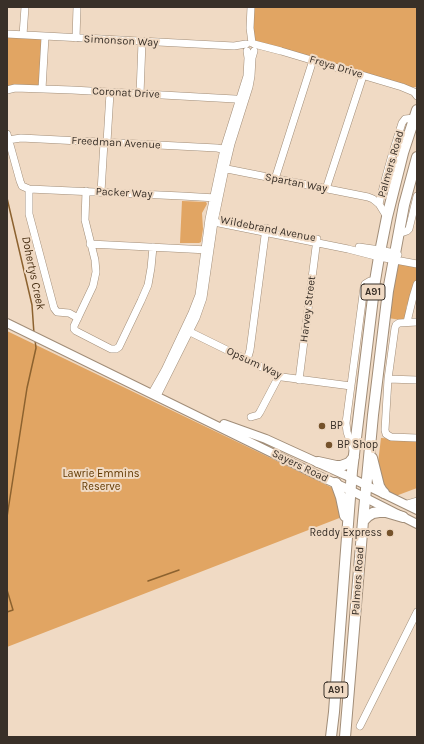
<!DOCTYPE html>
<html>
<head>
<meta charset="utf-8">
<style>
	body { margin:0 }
	#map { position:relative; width:424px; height:744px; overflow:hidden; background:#f0dac4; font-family:Karla,sans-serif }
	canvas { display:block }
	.frame { position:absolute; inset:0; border:8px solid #393028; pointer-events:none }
</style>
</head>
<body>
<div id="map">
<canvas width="424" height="744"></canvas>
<div class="frame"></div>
</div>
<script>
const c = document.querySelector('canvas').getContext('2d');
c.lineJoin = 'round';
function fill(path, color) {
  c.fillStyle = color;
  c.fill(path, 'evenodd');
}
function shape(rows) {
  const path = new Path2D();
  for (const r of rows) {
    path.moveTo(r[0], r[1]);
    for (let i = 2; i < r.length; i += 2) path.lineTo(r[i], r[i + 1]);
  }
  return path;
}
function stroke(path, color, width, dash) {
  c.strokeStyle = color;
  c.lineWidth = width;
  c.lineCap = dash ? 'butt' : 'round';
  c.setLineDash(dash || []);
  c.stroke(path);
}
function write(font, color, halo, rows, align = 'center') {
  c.font = font + ' Karla,sans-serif';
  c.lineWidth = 4;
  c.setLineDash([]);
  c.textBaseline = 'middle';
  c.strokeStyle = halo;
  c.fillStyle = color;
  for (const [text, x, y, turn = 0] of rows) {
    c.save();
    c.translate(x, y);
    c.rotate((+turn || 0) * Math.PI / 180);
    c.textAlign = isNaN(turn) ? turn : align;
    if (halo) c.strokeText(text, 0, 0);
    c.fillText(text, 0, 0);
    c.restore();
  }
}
const green = shape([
	[253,7,417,7,417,87,411,87,256,43,253,39],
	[7,36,42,39,40,86,35,88,7,86],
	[182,201,206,202,207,204,202,213,203,229,201,242,199,243,180,243],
	[399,263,417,266,417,277,409,304,407,305,406,308,408,309,405,318,401,320,388,318,395,266],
	[7,331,335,489,342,517,7,647],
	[381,438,417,440,417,488,385,500,354,484,379,474,378,463]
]);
const stream = shape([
	[7,198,32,305,34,334],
	[7,517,27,388,36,348,35,340],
	[148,581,179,570],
	[7,590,13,610,7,612]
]);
const minor = shape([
	[251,7,250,28,252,43],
	[7,34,215,45,234,46,246,44],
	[23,35,25,7],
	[76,38,77,7],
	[254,44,281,51,402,87,414,92,417,96],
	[42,89,45,37],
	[7,90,15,88,72,90,235,99,244,101],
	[140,94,142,42],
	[7,134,20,181,22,186,29,189,29,214,54,308,57,312,69,313,78,318],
	[8,140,21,138,217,148,227,150],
	[107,142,110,93],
	[222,168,368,197,373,199,379,204],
	[275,179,313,60],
	[29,189,182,196,216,198],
	[326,189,363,76],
	[86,191,85,220,95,260,96,272,93,286,74,326,74,329,76,331,111,349,116,349,119,347,141,301,148,285,151,268,153,247],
	[101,192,104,142],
	[387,217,379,204,385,180,392,155,402,123,405,119,414,118],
	[210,220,214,222,348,249,379,257,417,264],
	[398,234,407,231,409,229,417,196],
	[90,244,208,250],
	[359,247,380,250,394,253,398,255],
	[407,322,413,297,417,284],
	[417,322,399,323,396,325,395,328,388,379,385,430,386,434,391,437,417,438],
	[186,330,282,377,351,386],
	[247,360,250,350,266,228],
	[388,379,417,380],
	[299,380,317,239],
	[152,393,165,370,192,313,199,295,209,219,224,149,247,76,248,58,247,51],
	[157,396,196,318,203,298,214,222,225,169,231,144,249,87,251,76,252,58,254,51],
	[251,417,258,415,260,412,279,376],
	[353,449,347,432,346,423,364,287,365,284,370,281,375,281],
	[407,504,417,501],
	[360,726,417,612]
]);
const major = shape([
	[7,323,317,475,350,490,417,524],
	[224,424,266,439,290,450,345,475,417,510]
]);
const highway = shape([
	[372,458,379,486,382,491,384,493],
	[318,462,336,466,341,466,349,463,354,457],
	[336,483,341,497,345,516],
	[363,521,368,516,373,513,379,512,386,512,403,517],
	[331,737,334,712,339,643,352,471,375,281,379,257,387,217,403,153,417,110],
	[345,737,363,521,373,415,388,291,404,205,417,157]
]);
const markers = [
	[322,426,4,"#75522b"],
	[329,445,4,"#75522b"],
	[390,533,4,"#75522b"]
];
const shields = [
	[373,292,24],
	[336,690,24]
];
const shieldNames = [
	["A91",373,292],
	["A91",336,690]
];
const streetNames = [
	["Simonson Way",121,41,3],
	["Freya Drive",336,67,17],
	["Coronat Drive",126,93,3],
	["Freedman Avenue",116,143,3],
	["Palmers Road",391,164,-74],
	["Spartan Way",296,183,11],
	["Packer Way",124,193,3],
	["Wildebrand Avenue",268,229,11],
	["Harvey Street",308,309,-83],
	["Opsum Way",254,363,25],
	["Sayers Road",300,466,26],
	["Palmers Road",358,581,-86]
];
const poiNames = [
	["BP",330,426],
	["BP Shop",337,445],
	["Reddy Express",382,533,"right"]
];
const parkNames = [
	["Lawrie Emmins",101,474],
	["Reserve",101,487]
];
const waterNames = [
	["Dohertys Creek",33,273,78]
];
fill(green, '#e1a563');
stroke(stream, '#8c622f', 1.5);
stroke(minor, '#a18d78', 8);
stroke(major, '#a18d78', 10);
stroke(highway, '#a18d78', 12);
stroke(minor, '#fff', 7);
stroke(major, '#fff', 8);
stroke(highway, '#fff', 10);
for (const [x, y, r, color] of markers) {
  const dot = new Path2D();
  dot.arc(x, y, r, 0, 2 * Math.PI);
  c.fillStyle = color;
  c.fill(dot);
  stroke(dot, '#f0dac4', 1.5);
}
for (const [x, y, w] of shields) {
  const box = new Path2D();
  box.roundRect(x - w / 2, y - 8, w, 16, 3);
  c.fillStyle = '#f0dac4';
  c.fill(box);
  stroke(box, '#393028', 1);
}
write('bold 10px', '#393028', null, shieldNames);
write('11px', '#393028', '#f0dac4', streetNames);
write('11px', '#393028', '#f0dac4', poiNames, 'left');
write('11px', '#603800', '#f0dac4', parkNames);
write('italic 12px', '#4b3215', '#f0dac4', waterNames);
</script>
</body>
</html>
